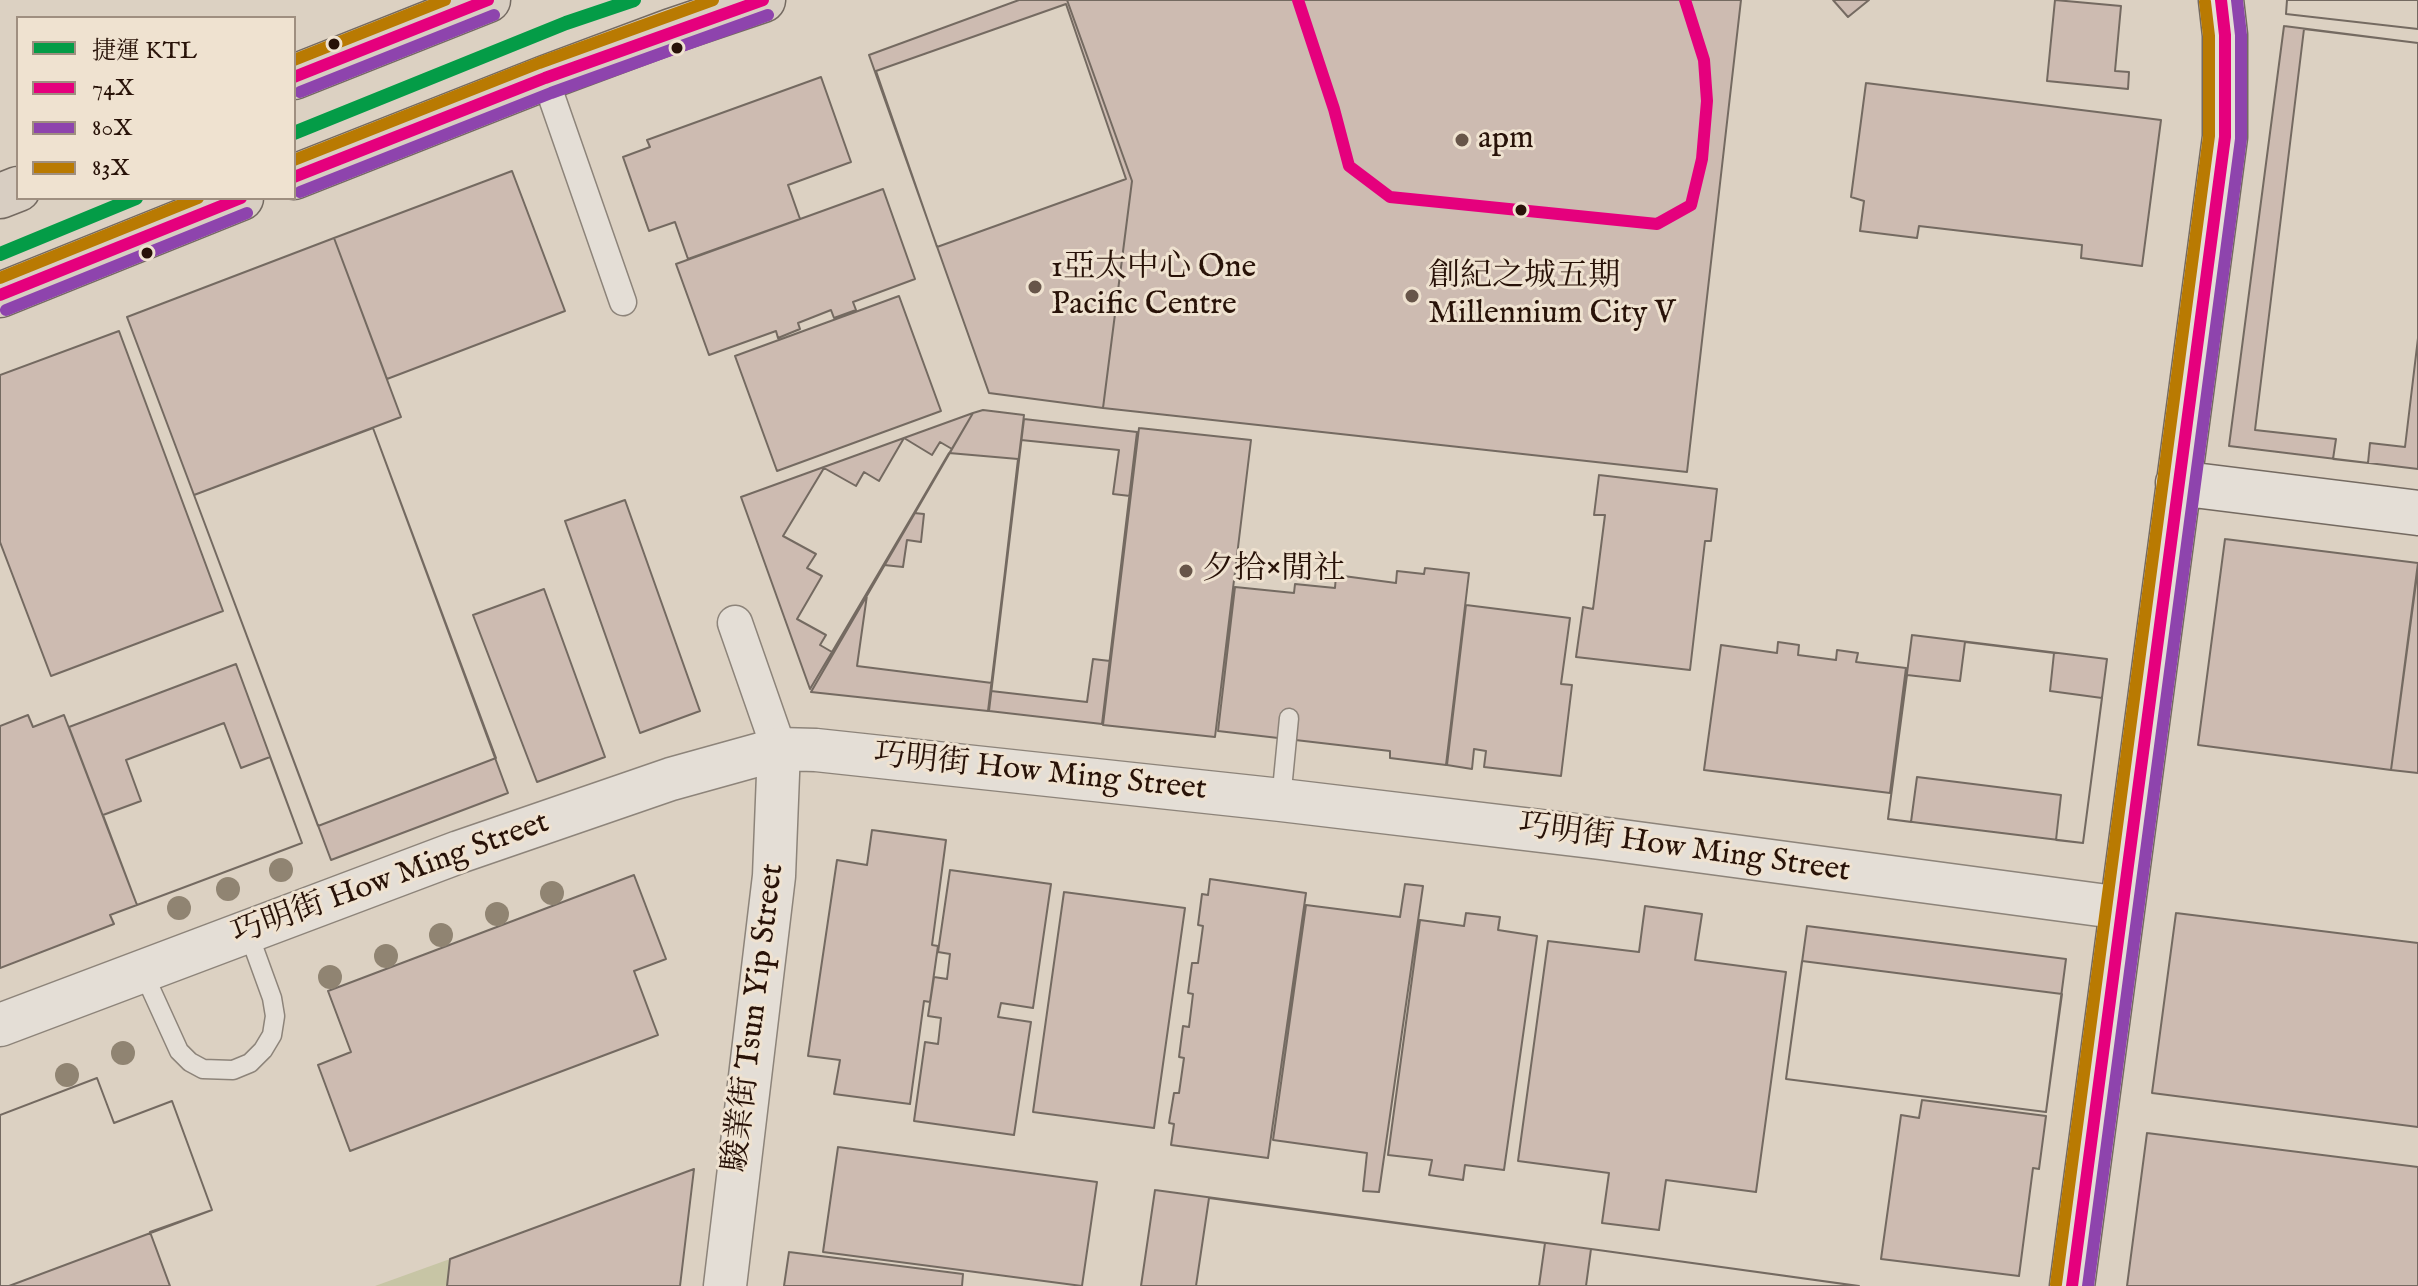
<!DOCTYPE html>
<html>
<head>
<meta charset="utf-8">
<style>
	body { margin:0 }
	#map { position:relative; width:2418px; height:1286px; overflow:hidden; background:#dcd1c2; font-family:"IM FELL English","Noto Serif TC",serif }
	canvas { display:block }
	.legend { position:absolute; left:16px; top:16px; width:280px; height:184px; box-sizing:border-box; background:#efe2d0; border:2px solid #9f8f80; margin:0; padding:10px 14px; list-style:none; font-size:24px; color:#281208 }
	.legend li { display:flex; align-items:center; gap:16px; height:40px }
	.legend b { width:40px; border:2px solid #9f8f80 }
</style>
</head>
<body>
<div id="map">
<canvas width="2418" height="1286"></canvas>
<ul class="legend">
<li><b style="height:10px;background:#049c47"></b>捷運 KTL</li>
<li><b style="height:10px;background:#e5007d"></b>74X</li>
<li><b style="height:10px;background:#8e44ad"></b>80X</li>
<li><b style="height:10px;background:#b97a02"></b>83X</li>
</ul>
</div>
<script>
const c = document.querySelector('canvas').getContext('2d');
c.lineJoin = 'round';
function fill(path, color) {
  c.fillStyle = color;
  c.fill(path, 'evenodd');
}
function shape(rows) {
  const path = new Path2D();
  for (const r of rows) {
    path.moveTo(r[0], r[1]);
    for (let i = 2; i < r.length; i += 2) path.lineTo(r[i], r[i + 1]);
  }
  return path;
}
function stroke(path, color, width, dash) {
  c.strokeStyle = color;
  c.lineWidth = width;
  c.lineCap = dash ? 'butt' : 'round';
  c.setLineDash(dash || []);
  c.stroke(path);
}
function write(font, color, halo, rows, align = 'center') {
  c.font = font + ' "IM FELL English","Noto Serif TC",serif';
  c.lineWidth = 6;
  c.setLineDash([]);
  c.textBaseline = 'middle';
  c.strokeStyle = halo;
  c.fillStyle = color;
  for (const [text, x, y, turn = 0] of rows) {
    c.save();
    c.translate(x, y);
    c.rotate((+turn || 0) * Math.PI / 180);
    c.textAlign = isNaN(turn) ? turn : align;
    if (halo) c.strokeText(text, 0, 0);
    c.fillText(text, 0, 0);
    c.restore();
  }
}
const green = shape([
	[450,1259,447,1286,375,1286]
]);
const building = shape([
	[1019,0,1067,0,1132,181,1103,408,989,393,869,55,1019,0],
	[1067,0,1741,0,1687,472,1103,408,1132,181,1067,0],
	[1833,0,1869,0,1848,17,1833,0],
	[2055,0,2121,6,2115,71,2129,72,2128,89,2047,81,2055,0],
	[2287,0,2418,0,2418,29,2286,14,2287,0],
	[2287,0,2418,0,2418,29,2286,14,2287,0],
	[1066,4,1126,179,937,247,876,71,1066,4],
	[2284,26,2418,43,2418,469,2229,446,2284,26],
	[2304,29,2418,43,2418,338,2405,447,2370,443,2368,463,2333,459,2336,439,2255,430,2304,29],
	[821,77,851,162,788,185,800,219,688,259,675,222,649,231,623,157,650,147,647,140,821,77],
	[1866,83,2161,120,2142,266,2081,258,2082,245,1919,226,1917,238,1860,231,1864,201,1851,197,1866,83],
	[512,171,565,311,387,379,334,238,512,171],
	[883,189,915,279,853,302,856,310,834,318,831,310,798,323,800,329,778,338,776,331,709,355,676,264,883,189],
	[334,238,401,417,194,495,127,317,334,238],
	[899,296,941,411,777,471,735,356,899,296],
	[119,331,223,611,51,676,0,542,0,375,119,331],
	[983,410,1024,415,988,711,811,692,973,413,983,410],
	[973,413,832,652,810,689,741,497,973,413],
	[1024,419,1137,432,1102,724,989,711,1024,419],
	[373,428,496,758,318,826,194,495,373,428],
	[373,428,508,793,331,860,194,495,373,428],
	[1139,428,1251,440,1215,737,1103,725,1139,428],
	[904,438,932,455,940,442,952,449,832,652,820,645,826,635,797,619,822,576,807,568,816,554,783,536,824,468,856,486,864,472,879,481,904,438],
	[1021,440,1119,450,1113,494,1130,496,1110,661,1093,659,1087,702,991,691,1021,440],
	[949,453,1018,459,992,683,857,666,867,595,884,565,903,567,907,540,921,542,924,514,914,513,949,453],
	[1599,475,1717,489,1711,541,1705,541,1690,670,1576,657,1583,607,1593,609,1605,515,1594,515,1599,475],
	[625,500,700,711,640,733,565,521,625,500],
	[2225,539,2418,563,2391,770,2198,745,2225,539],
	[1425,568,1469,573,1446,765,1390,758,1390,751,1218,731,1235,587,1294,593,1295,584,1335,588,1336,575,1396,583,1397,571,1424,574,1425,568],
	[2418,568,2418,773,2391,770,2418,568],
	[544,589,605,757,537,782,473,615,544,589],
	[1466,605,1570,618,1561,684,1572,685,1561,776,1484,767,1486,751,1474,749,1472,769,1447,765,1466,605],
	[1912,635,2107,659,2083,843,1888,819,1912,635],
	[1778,642,1799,645,1798,655,1836,660,1837,650,1858,653,1856,662,1906,668,1890,793,1704,770,1721,645,1777,653,1778,642],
	[1965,642,2054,653,2050,691,2102,698,2083,843,2056,840,2061,795,1917,777,1911,822,1888,819,1907,675,1960,681,1965,642],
	[236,664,302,843,137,905,69,727,236,664],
	[28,715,33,727,64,715,137,905,110,915,114,924,0,968,0,726,28,715],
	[224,723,241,768,270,757,302,843,137,905,103,815,141,801,126,760,224,723],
	[872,830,946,840,932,945,938,946,930,1002,924,1001,910,1104,834,1094,840,1060,808,1056,837,860,867,865,872,830],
	[950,870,1051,884,1033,1008,1001,1003,998,1017,1031,1022,1014,1135,914,1121,925,1042,938,1044,941,1018,928,1016,934,977,947,979,950,954,938,952,950,870],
	[634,875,666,959,634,971,658,1035,350,1151,318,1065,351,1052,328,991,634,875],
	[1210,879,1306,893,1268,1158,1171,1145,1174,1124,1169,1123,1174,1093,1179,1093,1184,1058,1179,1057,1183,1026,1189,1027,1193,994,1188,993,1192,963,1198,963,1203,926,1198,925,1202,894,1208,895,1210,879],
	[1405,884,1423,886,1379,1192,1363,1191,1367,1153,1273,1140,1306,905,1400,917,1405,884],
	[1064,892,1185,908,1154,1128,1033,1112,1064,892],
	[1645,906,1702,914,1695,960,1786,972,1756,1192,1666,1180,1659,1230,1602,1223,1609,1173,1518,1161,1548,941,1639,952,1645,906],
	[1466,913,1500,917,1498,930,1537,936,1504,1170,1465,1165,1463,1180,1429,1175,1432,1160,1388,1155,1420,920,1464,926,1466,913],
	[2176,913,2418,943,2418,1127,2152,1093,2176,913],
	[1807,926,2066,959,2046,1112,1786,1079,1807,926],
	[1802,961,2062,994,2046,1112,1786,1079,1802,961],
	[97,1078,114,1123,172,1101,212,1210,150,1232,170,1286,0,1286,0,1115,97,1078],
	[97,1078,114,1123,172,1101,212,1210,9,1286,0,1286,0,1115,97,1078],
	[1922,1100,2046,1116,2039,1169,2033,1168,2019,1276,1881,1259,1901,1115,1919,1118,1922,1100],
	[2147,1133,2418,1167,2418,1286,2127,1286,2147,1133],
	[838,1147,1097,1182,1082,1286,823,1252,838,1147],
	[694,1169,680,1286,447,1286,450,1259,694,1169],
	[1155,1190,1591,1249,1858,1286,1141,1286,1155,1190],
	[1209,1198,1545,1243,1539,1286,1196,1286,1209,1198],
	[1591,1249,1859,1286,1586,1286,1591,1249],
	[789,1252,963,1274,962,1286,784,1286,789,1252]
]);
const service = shape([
	[1281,800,1289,718],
	[143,972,179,1051,190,1062,203,1069,233,1070,250,1063,263,1050,272,1035,275,1016,272,998,248,932]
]);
const pedestrian = shape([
	[545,78,623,302]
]);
const minor = shape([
	[735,623,779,749]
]);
const tertiary = shape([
	[0,1025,459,852,671,779,779,749,816,750,1281,800,1600,838,2122,908],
	[725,1286,774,876,779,749]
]);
const secondary = shape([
	[2178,483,2418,513],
	[2072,1286,2225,137,2225,35,2221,0]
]);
const trunk = shape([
	[294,77,488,0],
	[294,177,545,78,671,31,763,0],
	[0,196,18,189],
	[0,295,241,198]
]);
const bus1 = shape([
	[1298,0,1334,109,1349,166,1390,197,1657,224,1691,205,1702,159,1707,101,1704,60,1685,0],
	[294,77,488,0],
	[294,177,545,78,763,0],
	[0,295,241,198],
	[2072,1286,2225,137,2225,35,2221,0]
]);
const bus2 = shape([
	[300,92,494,15],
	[300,192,551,93,768,15],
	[6,310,247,213],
	[2088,1286,2241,139,2241,35,2237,0]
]);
const bus3 = shape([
	[294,60,445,0],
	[294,160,539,63,713,0],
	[0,278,198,198],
	[2056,1284,2209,136,2209,36,2205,2]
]);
const metro1 = shape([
	[294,133,566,23,634,0],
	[0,254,136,198]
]);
const trees = [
	[281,870],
	[228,889],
	[552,893],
	[179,908],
	[497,914],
	[441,935],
	[386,956],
	[330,977],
	[123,1053],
	[67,1075]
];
const markers = [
	[334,44,7,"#281208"],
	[677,48,7,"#281208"],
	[1462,140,8,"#675549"],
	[1521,210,7,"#281208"],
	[147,253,7,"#281208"],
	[1035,287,8,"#675549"],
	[1412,296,8,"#675549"],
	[1186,571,8,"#675549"]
];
const poiNames = [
	["apm",1478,140],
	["1亞太中心 One",1051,269],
	["Pacific Centre",1051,306],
	["創紀之城五期",1428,278],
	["Millennium City V",1428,315],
	["夕拾×閒社",1202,571]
];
const streetNames = [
	["巧明街 How Ming Street",1040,774,6],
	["巧明街 How Ming Street",1684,850,8],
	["巧明街 How Ming Street",391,880,-20],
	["駿業街 Tsun Yip Street",756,1018,-83]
];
fill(green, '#c7c5a5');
fill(building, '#cdbbb1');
stroke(building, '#746a61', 2);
stroke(service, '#8d847a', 21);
stroke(pedestrian, '#8d847a', 29);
stroke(minor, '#8d847a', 37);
stroke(tertiary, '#8d847a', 45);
stroke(secondary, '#746a61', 47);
stroke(trunk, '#746a61', 47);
stroke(service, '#e4ded6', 18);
stroke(pedestrian, '#e4ded6', 26);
stroke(minor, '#e4ded6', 34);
stroke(tertiary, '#e4ded6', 42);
stroke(secondary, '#e4ded6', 44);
stroke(trunk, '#d8cec2', 44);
stroke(bus1, '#e5007d', 12);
stroke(bus2, '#8e44ad', 12);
stroke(bus3, '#b97a02', 12);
stroke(metro1, '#049c47', 14);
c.fillStyle = '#908472';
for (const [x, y] of trees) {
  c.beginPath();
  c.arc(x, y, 12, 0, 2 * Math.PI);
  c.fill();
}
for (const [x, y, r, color] of markers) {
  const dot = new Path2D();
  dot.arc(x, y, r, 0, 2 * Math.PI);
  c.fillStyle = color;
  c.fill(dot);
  stroke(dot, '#efe2d0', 3);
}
write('32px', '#281208', '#efe2d0', poiNames, 'left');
write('32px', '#281208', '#efe2d0', streetNames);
</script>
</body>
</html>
